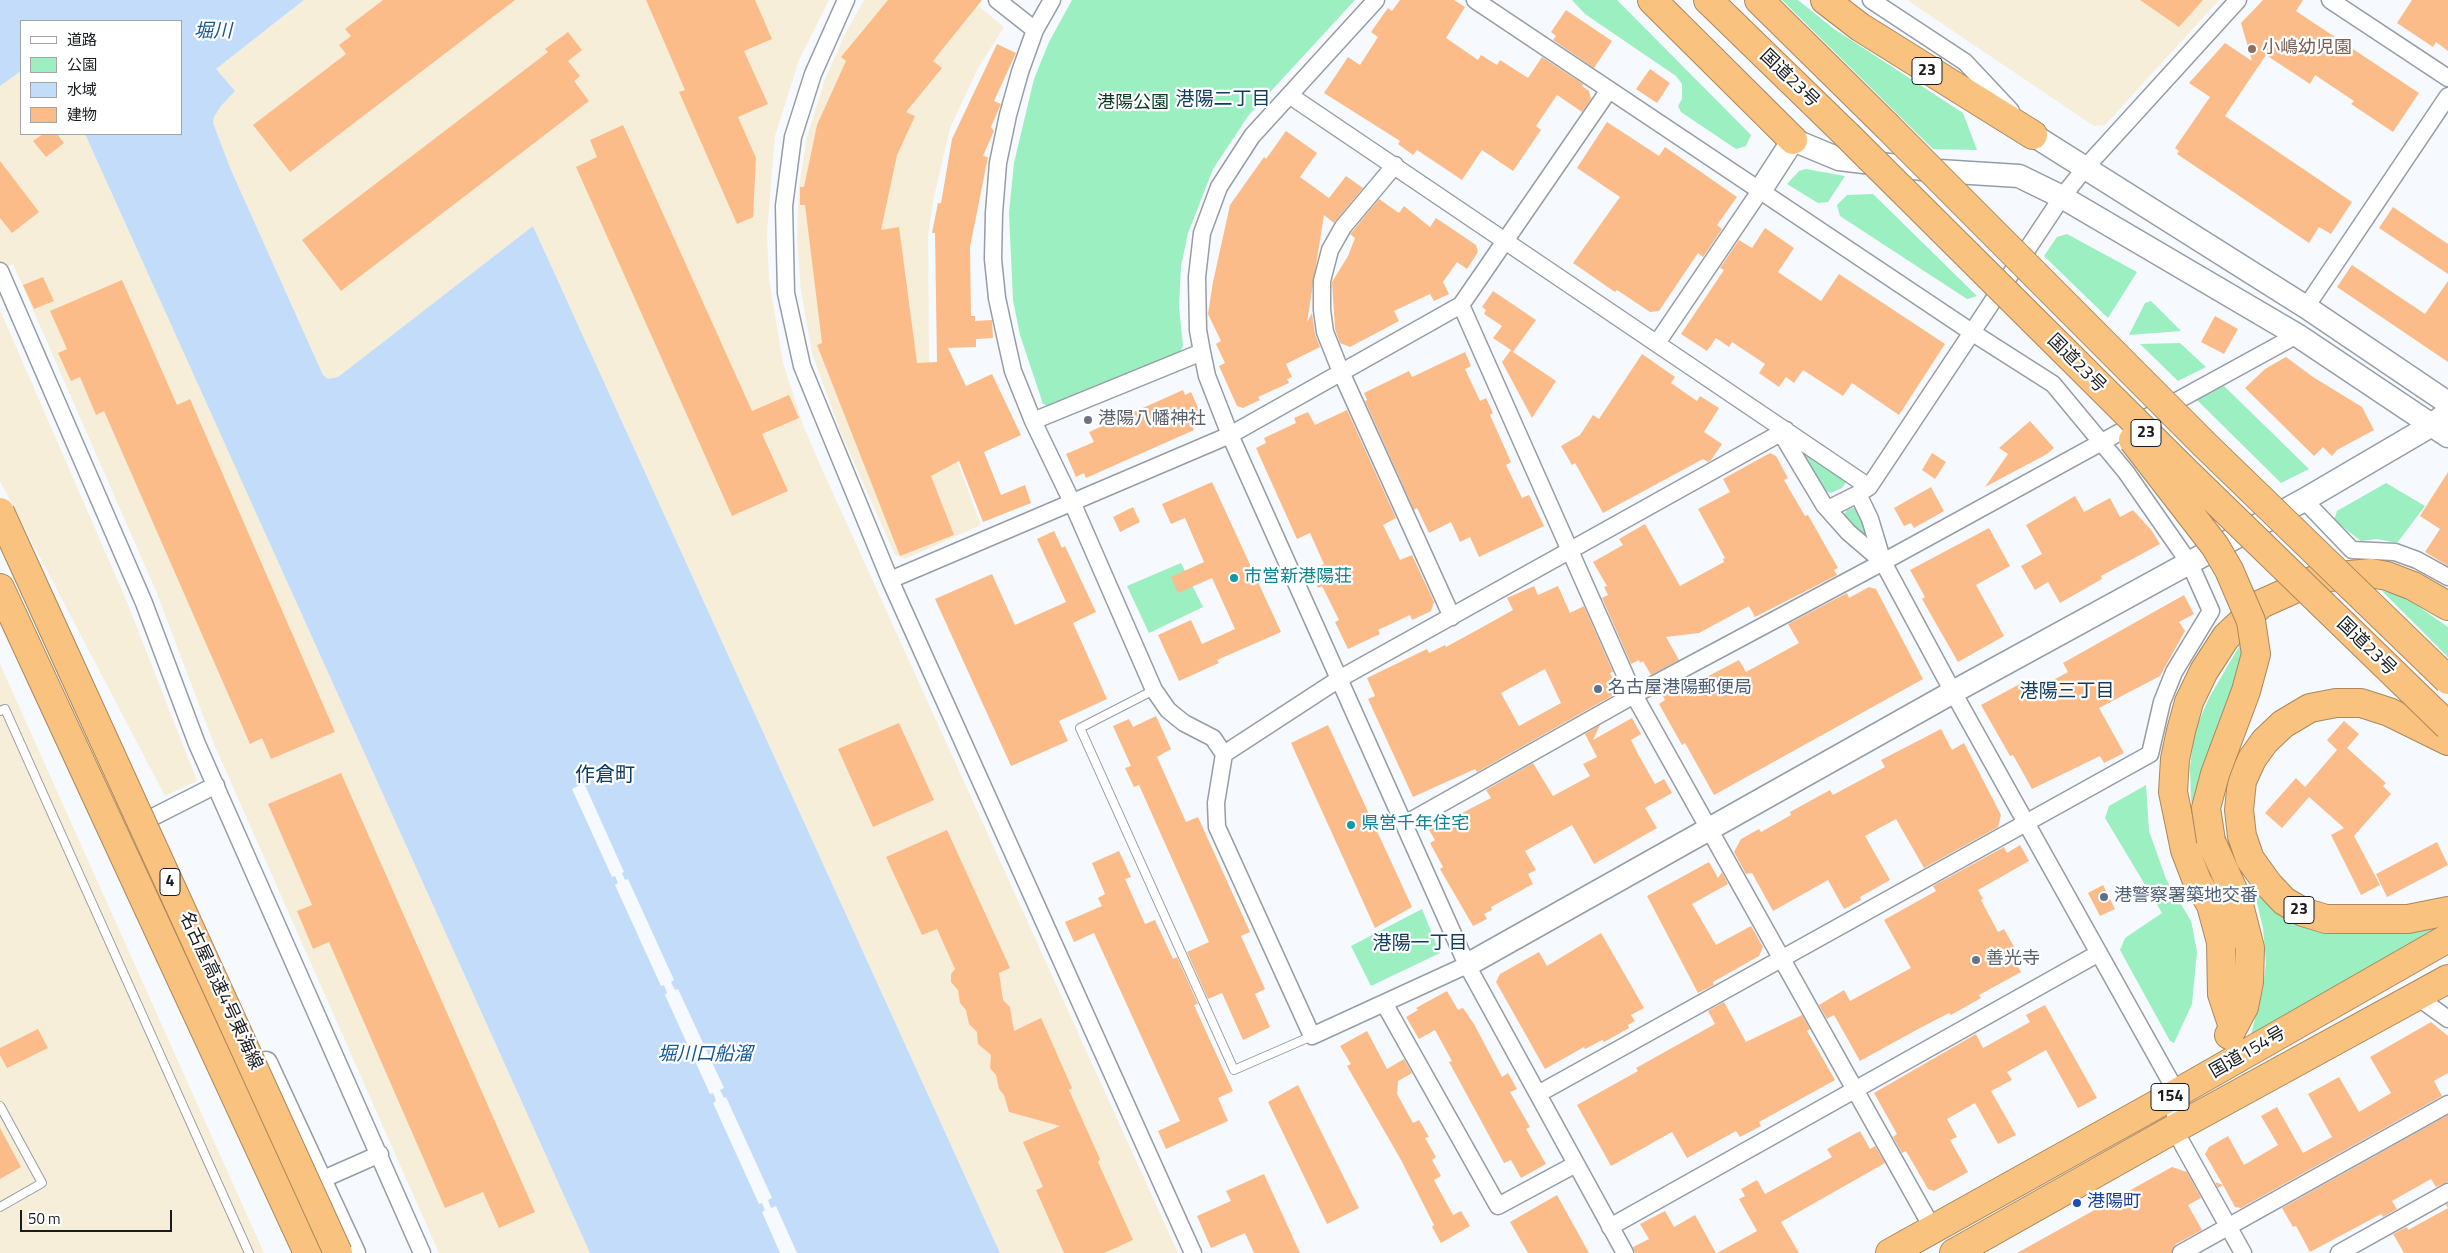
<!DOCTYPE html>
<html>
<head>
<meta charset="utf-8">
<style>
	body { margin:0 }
	#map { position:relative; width:2448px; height:1253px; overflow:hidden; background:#f6f9fd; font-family:"Titillium Web","Noto Sans JP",sans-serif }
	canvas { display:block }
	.legend { position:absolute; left:20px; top:20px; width:162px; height:115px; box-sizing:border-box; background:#fff; border:1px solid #a3a4a5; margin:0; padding:6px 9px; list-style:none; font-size:15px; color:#191c1f }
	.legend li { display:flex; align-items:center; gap:10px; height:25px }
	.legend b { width:25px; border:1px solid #a3a4a5 }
	.scale { position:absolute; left:20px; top:1210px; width:152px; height:22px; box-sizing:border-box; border:2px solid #191c1f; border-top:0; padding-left:6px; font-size:15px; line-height:18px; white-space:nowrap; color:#191c1f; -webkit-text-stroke:4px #fff; paint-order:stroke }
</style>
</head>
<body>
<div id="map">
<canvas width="2448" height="1253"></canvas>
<ul class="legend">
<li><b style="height:6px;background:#fff"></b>道路</li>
<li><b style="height:14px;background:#9befc1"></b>公園</li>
<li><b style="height:14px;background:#c2dcfa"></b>水域</li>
<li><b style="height:14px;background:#fcbc89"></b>建物</li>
</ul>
<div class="scale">50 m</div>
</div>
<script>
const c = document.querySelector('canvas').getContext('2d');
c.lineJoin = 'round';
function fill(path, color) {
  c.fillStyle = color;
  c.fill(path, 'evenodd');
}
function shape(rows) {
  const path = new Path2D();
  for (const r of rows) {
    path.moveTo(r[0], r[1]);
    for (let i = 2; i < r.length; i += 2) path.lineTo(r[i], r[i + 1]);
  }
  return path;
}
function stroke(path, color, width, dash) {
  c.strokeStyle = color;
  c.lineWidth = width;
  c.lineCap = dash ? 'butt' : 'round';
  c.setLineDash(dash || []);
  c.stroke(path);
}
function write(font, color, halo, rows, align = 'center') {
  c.font = font + ' "Titillium Web","Noto Sans JP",sans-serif';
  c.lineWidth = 4.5;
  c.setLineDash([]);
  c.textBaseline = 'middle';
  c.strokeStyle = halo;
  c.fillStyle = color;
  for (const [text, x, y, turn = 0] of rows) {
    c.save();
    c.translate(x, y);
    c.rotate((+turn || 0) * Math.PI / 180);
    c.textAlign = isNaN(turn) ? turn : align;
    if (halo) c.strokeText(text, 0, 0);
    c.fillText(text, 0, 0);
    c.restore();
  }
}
const industrial = shape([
	[304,0,829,0,799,60,775,136,767,233,769,279,783,363,803,425,822,469,1178,1253,1000,1253,533,226,338,377,328,379,323,375,231,170,213,123,214,117,221,106,234,91,216,69],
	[864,0,971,0,1004,27,978,68,950,128,933,201,928,235,929,361,936,405,981,525,905,559,895,555,840,431,812,353,801,291,797,237,799,187,807,137,825,79,845,34],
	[1907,0,2219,0,2105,125,2094,126],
	[21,71,21,134,85,134,590,1253,439,1253,214,744,156,591,13,264,0,269,0,86],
	[0,310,127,602,197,781,165,796,0,481],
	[0,664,264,1253,0,1253]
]);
const green = shape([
	[1072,0,1355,0,1248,116,1213,169,1188,233,1181,266,1179,307,1183,346,1178,356,1051,407,1043,404,1020,335,1013,300,1009,213,1014,163,1034,79,1049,42],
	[1572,0,1617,0,1751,135,1746,146,1736,149,1681,112,1678,106,1682,99,1682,84,1676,76,1585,14],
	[1782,0,1798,0,1834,29,1963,113,1977,150,1933,149],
	[1806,169,1845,176,1828,202,1818,203,1787,184,1799,171],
	[1873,194,1977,296,1967,299,1840,216,1837,205,1847,195],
	[2067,234,2137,272,2108,318,2044,256,2057,237],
	[2151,301,2181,331,2129,335,2145,303],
	[2180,343,2206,367,2178,381,2140,344],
	[2224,386,2309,469,2281,483,2197,400],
	[1800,446,1845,477,1846,482,1842,488,1831,493,1825,491],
	[2386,483,2425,506,2397,543,2377,539,2361,541,2334,520,2337,511],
	[1853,508,1860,509,1873,550,1842,517,1847,510],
	[1181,563,1203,607,1149,633,1127,586],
	[2382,591,2395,594,2409,600,2448,627,2448,657],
	[2241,643,2242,659,2196,820,2191,800,2190,767,2195,730,2209,698],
	[2146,785,2149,831,2166,879,2191,921,2197,951,2192,1004,2174,1043,2170,1041,2120,950,2125,938,2162,913,2105,818,2109,806],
	[2244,866,2265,898,2448,922,2251,1034,2263,989,2266,963,2263,928,2257,903],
	[1422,909,1440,953,1371,986,1351,946]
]);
const water = shape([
	[0,0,304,0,216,69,235,91,221,106,214,117,213,123,231,170,323,375,328,379,338,377,533,226,1000,1253,590,1253,85,134,181,134,181,21,21,21,21,71,0,86]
]);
const pier = shape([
	[584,783,624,872,622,873,625,880,628,879,674,980,671,982,675,990,678,989,724,1088,720,1090,724,1098,726,1097,772,1198,768,1200,771,1208,776,1206,797,1253,780,1253,762,1212,765,1210,762,1203,759,1204,713,1103,716,1101,713,1093,710,1094,665,995,667,993,664,985,661,986,615,885,618,883,615,876,612,877,572,789]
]);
const building = shape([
	[383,0,515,0,290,172,253,125,346,54,339,45,351,36,345,29],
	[646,0,755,0,772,39,744,51,768,104,738,117,756,158,753,217,737,224,679,92,685,90],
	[888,0,982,0,933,61,942,68,906,112,915,116,897,155,881,230,899,227,917,363,937,362,935,233,932,233,938,203,941,203,952,139,997,44,1016,53,994,101,1001,104,991,127,994,131,983,156,988,157,970,247,971,316,975,316,975,321,992,320,993,338,976,339,976,347,948,348,966,386,992,374,1021,435,984,452,1001,495,1025,485,1031,503,983,522,959,461,931,476,954,535,900,556,817,345,822,343,805,205,800,205,800,187,804,187,817,125,846,61,841,57],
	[1400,0,1454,0,1465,7,1446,38,1478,60,1481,55,1497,65,1500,60,1528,78,1542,57,1583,84,1582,86,1589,91,1591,99,1582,112,1557,95,1536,126,1541,130,1513,171,1482,150,1462,180,1417,150,1413,155,1398,144,1400,141,1324,93,1348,57,1360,65,1378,37,1371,32,1388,8,1392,11],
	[2140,0,2203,0,2179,27],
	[2263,0,2303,0,2296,11,2419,93,2393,132,2351,104,2354,101,2315,75,2310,84,2266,55,2225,116,2352,202,2331,234,2319,227,2309,243,2177,154,2179,151,2175,148,2210,97,2189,83,2225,43,2252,61,2241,23],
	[2412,0,2448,0,2448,51,2436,42,2433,47,2397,23],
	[1566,10,1612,41,1594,68,1553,40,1556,36,1551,32],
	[568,32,582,50,568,61,580,76,574,81,589,101,341,291,302,240,548,52,545,49],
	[1650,69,1670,83,1657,103,1636,89],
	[1607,122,1659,156,1665,147,1737,197,1717,225,1722,229,1703,257,1698,253,1659,311,1650,312,1617,290,1615,292,1573,263,1620,197,1577,168],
	[623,125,752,411,789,395,799,418,762,434,788,491,732,516,576,167,597,157,590,140],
	[1286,131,1317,153,1300,177,1329,198,1346,176,1363,188,1334,223,1324,215,1307,322,1312,313,1315,334,1320,347,1286,364,1292,377,1287,379,1289,383,1258,397,1260,400,1243,408,1237,406,1219,366,1225,363,1216,344,1221,341,1208,314,1213,282,1230,205,1264,157,1266,159],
	[43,134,57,134,64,143,46,157,33,141],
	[0,161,39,212,12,233,0,218],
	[1379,199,1399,213,1404,206,1430,227,1436,218,1476,245,1478,252,1467,269,1457,262,1443,282,1449,294,1434,301,1430,294,1394,311,1399,321,1350,347,1340,343,1335,329,1332,282,1348,256,1355,238,1350,234,1351,233],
	[2393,207,2448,244,2448,274,2379,228],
	[1765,228,1794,248,1778,272,1821,301,1839,274,1945,344,1899,415,1852,383,1843,396,1803,370,1794,383,1786,377,1779,387,1759,373,1765,364,1732,342,1729,347,1716,338,1707,351,1681,334,1724,270,1720,268,1739,240,1752,248],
	[2352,265,2425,314,2448,281,2448,362,2337,287],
	[43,277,54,301,34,309,23,285],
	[122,280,177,405,190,399,335,732,271,759,262,738,250,744,104,411,96,415,80,377,71,381,58,353,67,349,50,311],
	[1493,291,1536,320,1513,352,1556,381,1532,418,1502,362,1511,350,1493,338,1502,326,1484,314,1486,310,1482,307],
	[2215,316,2238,329,2224,354,2201,342],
	[1465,352,1471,366,1465,369,1480,401,1486,398,1493,413,1490,415,1511,462,1506,465,1522,498,1529,495,1544,526,1479,557,1470,537,1460,542,1451,522,1429,533,1417,508,1414,510,1365,401,1367,400,1364,393,1409,371,1412,377],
	[1642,354,1675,377,1671,383,1697,401,1700,396,1719,408,1704,432,1722,444,1711,460,1708,462,1703,459,1603,513,1575,463,1572,465,1561,446,1580,435,1593,415,1599,419],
	[2286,357,2313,377,2362,407,2374,430,2337,450,2332,456,2323,447,2314,456,2245,388,2265,369],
	[1183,390,1185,395,1191,392,1203,419,1191,424,1194,430,1086,478,1084,473,1076,477,1066,454,1094,442,1089,432],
	[1347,410,1396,518,1383,525,1400,560,1412,555,1434,602,1431,611,1412,620,1410,615,1378,630,1380,634,1348,649,1335,622,1339,620,1322,586,1318,588,1310,571,1324,564,1310,533,1297,539,1256,448,1266,443,1264,438,1296,423,1294,418,1308,412,1315,425],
	[2030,421,2054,448,2047,454,1985,487,2008,454,1999,448],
	[1770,453,1776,456,1788,478,1784,480,1805,516,1808,515,1838,568,1834,570,1837,575,1755,617,1749,606,1699,633,1666,637,1679,660,1651,675,1643,661,1640,663,1639,660,1631,664,1602,598,1608,595,1604,587,1607,586,1593,562,1623,545,1619,539,1645,524,1680,586,1724,562,1723,559,1725,558,1698,509,1730,492,1723,479],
	[1932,453,1946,462,1935,479,1922,470],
	[2448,472,2448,566,2425,552,2440,529,2420,516],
	[1212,482,1281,632,1217,660,1219,663,1179,681,1158,635,1191,620,1202,644,1235,629,1212,578,1178,593,1171,577,1204,562,1185,518,1171,524,1162,504],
	[1931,487,1944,511,1914,528,1911,523,1904,526,1894,508],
	[2075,496,2084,512,2110,498,2120,517,2133,510,2152,531,2160,544,2101,576,2102,579,2060,603,2048,582,2035,590,2021,566,2042,554,2026,525],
	[1133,507,1140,522,1120,532,1113,517],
	[1989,528,2010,566,1976,585,2004,636,1958,662,1922,599,1925,597,1910,570],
	[1054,531,1062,548,1065,546,1096,612,1073,623,1107,699,1059,721,1068,741,1011,766,935,599,992,574,1015,625,1066,602,1037,539],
	[1534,586,1538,595,1558,586,1570,613,1584,606,1613,672,1610,673,1619,689,1617,693,1477,772,1475,769,1413,797,1368,699,1375,696,1367,678,1427,649,1429,653,1445,645,1446,647,1479,629,1513,610,1507,598],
	[1545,669,1561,703,1519,726,1501,693],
	[1869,587,1876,589,1923,679,1714,795,1685,743,1682,745,1659,704,1665,700,1661,692,1689,677,1693,684,1739,660,1746,672,1799,643,1788,624,1847,593,1849,598],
	[2184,595,2194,614,2179,622,2185,631,2160,676,2099,708,2124,753,2104,763,2100,756,2032,789,2013,755,2010,756,1981,705,2029,679,2035,690,2068,672,2063,663],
	[1156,716,1171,749,1157,757,1186,822,1198,817,1250,932,1241,936,1265,989,1255,994,1270,1027,1243,1040,1222,993,1208,999,1187,952,1209,942,1139,785,1134,787,1125,768,1131,766,1113,726,1129,719,1133,727],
	[1632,718,1641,734,1631,740,1639,756,1655,784,1664,779,1672,793,1645,808,1657,828,1594,864,1572,825,1525,851,1536,870,1528,874,1533,884,1491,907,1492,910,1484,914,1487,919,1473,926,1440,869,1443,867,1430,843,1435,840,1429,830,1491,798,1486,790,1533,763,1553,796,1590,776,1583,764,1597,757,1585,734,1600,725,1593,740],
	[2344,721,2359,734,2347,748,2386,783,2383,786,2391,794,2354,836,2380,885,2361,895,2331,835,2344,828,2309,797,2282,828,2265,813,2296,778,2305,787,2337,750,2327,740],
	[899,723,934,800,873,827,838,749],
	[1328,725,1412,907,1375,928,1291,743],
	[1941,729,1952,750,1964,743,2001,815,1998,827,1924,868,1896,819,1865,836,1890,880,1860,897,1861,900,1844,909,1828,880,1773,911,1752,873,1746,874,1734,852,1741,839,1759,829,1761,832,1791,815,1790,812,1830,790,1833,795,1885,767,1881,760],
	[341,773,535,1212,499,1228,483,1192,445,1208,329,942,313,949,297,911,312,905,268,804],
	[947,830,1010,968,999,973,1003,1000,1010,1007,1014,1031,1041,1018,1072,1088,1069,1090,1100,1159,1098,1162,1133,1240,1104,1253,1064,1253,1036,1190,1043,1187,1023,1142,1060,1126,1009,1112,1004,1095,999,1089,996,1075,990,1068,991,1055,978,1044,977,1032,969,1024,966,1010,960,1003,958,990,951,982,951,974,955,969,937,929,922,935,886,857],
	[2437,842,2448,865,2387,897,2376,874],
	[2020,845,2029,861,1978,890,1983,899,1981,900,1998,932,2004,929,2017,952,2011,955,2021,972,1979,995,1981,998,1951,1015,1949,1013,1920,1028,1860,1061,1834,1015,1827,1019,1819,1005,1844,990,1850,1001,1911,968,1884,920,1936,891,1933,886,2004,847,2007,853],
	[1119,851,1131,877,1125,879,1145,924,1155,920,1173,959,1177,957,1198,1004,1194,1005,1233,1091,1218,1098,1228,1121,1166,1149,1158,1131,1180,1121,1094,933,1074,942,1065,922,1102,906,1098,898,1105,894,1092,863],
	[1709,862,1718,878,1722,872,1728,884,1692,904,1716,945,1751,926,1763,947,1759,956,1713,982,1714,985,1698,993,1647,896],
	[2103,885,2115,909,2100,916,2088,893],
	[1601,933,1644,1008,1631,1015,1635,1021,1628,1025,1629,1028,1604,1042,1602,1040,1585,1049,1584,1047,1545,1069,1496,982,1500,974,1539,952,1547,966],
	[1447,991,1458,1010,1463,1008,1474,1024,1502,1077,1508,1073,1517,1089,1510,1092,1530,1127,1526,1129,1546,1164,1521,1178,1511,1160,1504,1163,1449,1062,1452,1061,1435,1030,1419,1039,1406,1017,1418,1010,1416,1008],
	[1724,1002,1746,1042,1802,1015,1810,1029,1807,1031,1835,1080,1759,1122,1761,1126,1740,1137,1736,1131,1687,1158,1672,1132,1611,1166,1577,1105,1638,1071,1636,1068,1715,1024,1708,1011],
	[2045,1005,2097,1098,2078,1108,2046,1050,2007,1072,2012,1080,1991,1091,2016,1135,1998,1144,1975,1103,1947,1119,1957,1137,1950,1140,1968,1172,1934,1191,1928,1189,1906,1151,1902,1153,1893,1137,1897,1134,1874,1093,1976,1034,1983,1048,2030,1022,2026,1015],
	[2431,1022,2448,1036,2448,1073,2434,1081,2442,1096,2241,1208,2235,1207,2223,1185,2218,1188,2215,1182,2223,1185,2205,1154,2209,1147,2228,1136,2244,1165,2278,1145,2261,1116,2277,1107,2303,1153,2332,1137,2308,1094,2339,1077,2359,1112,2391,1093,2370,1057],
	[38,1029,48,1048,7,1068,0,1055,0,1048],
	[1367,1031,1387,1069,1404,1059,1412,1073,1398,1081,1397,1094,1413,1123,1419,1120,1429,1137,1425,1138,1436,1157,1432,1160,1441,1176,1434,1180,1453,1215,1461,1211,1470,1226,1441,1243,1432,1227,1434,1225,1401,1160,1347,1066,1351,1064,1340,1046],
	[1298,1085,1359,1208,1327,1224,1268,1102],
	[2448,1115,2448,1182,2436,1187,2431,1179,2392,1201,2397,1209,2383,1217,2381,1214,2310,1252,2296,1226,2293,1227,2282,1208],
	[0,1128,21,1167,0,1179],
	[1860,1131,1870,1149,1875,1146,1885,1163,1781,1222,1799,1253,1717,1253,1757,1231,1739,1199,1745,1196,1741,1189,1757,1180,1765,1194,1832,1157,1827,1149],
	[2172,1167,2187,1172,2201,1198,2188,1205,2202,1230,2176,1244,2171,1253,2017,1253],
	[1264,1174,1300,1253,1254,1253,1245,1233,1211,1248,1197,1216,1231,1201,1226,1191],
	[1557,1195,1589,1253,1528,1253,1510,1222],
	[2448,1203,2448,1253,2404,1253,2393,1234,2407,1227,2408,1230,2448,1208,2446,1205],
	[1665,1211,1674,1227,1695,1215,1716,1253,1635,1253,1633,1247,1649,1239,1640,1224]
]);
const lane = shape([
	[1154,690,1080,728,1234,1070,1312,1036],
	[0,711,5,709,249,1253],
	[0,1106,42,1183,0,1207]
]);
const street = shape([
	[846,0,813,74,793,137,784,206,786,293,802,366,890,580,1193,1253],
	[997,0,1035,30],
	[1052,0,1035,30,1020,72,1008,115,998,163,994,213,993,259,997,298,1005,335,1013,371,1033,421,1072,502,1154,690,1168,710,1184,723,1213,738,1224,754],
	[1376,0,1252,136,1219,187,1202,233,1197,277,1198,330,1202,352,1207,376,1230,435,1467,965,1625,1253],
	[1475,0,1973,333,2053,384,2126,472,2190,564,2211,611,2174,672,2162,702,2150,754,1538,1094],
	[1871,0,1965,62,2011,111],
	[2238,0,2086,167,2062,197,1869,487,1858,494,1870,519,1883,562,1953,692,2177,1093,2174,1129,2243,1253],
	[2330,0,2448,78],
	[1289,95,1869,487],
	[1395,165,1343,227,1330,250,1322,281,1322,310,1325,332,1341,372,1452,617],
	[0,271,144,603,197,744,422,1253],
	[1461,305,1634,695,1933,1229],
	[2306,307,2448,96],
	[1657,343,1760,191],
	[1033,421,1202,352],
	[1781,433,1824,505,1848,532,1883,562],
	[2304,500,2352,550,2395,552,2417,560,2448,577],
	[1828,509,1858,494],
	[890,580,1230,435,1461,305,1609,90],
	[151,818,216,785],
	[1405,824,1634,695,1883,562,2297,335],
	[1467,965,1312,1036,1217,827,1216,803,1224,754,1339,679,1786,430],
	[2416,996,2448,1019],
	[1384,1003,1498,1206,1576,1164],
	[321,1180,380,1154],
	[1610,1227,2099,953],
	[2181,1253,2448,1104],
	[2339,1253,2448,1192]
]);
const secondary = shape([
	[2033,135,2306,307,2448,403],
	[1760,191,1793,140,1839,159,1939,171,2019,176,2062,197,2297,335,2448,436],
	[1467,965,1953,692,2304,500,2432,425,2448,412],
	[266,1063,354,1253]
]);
const highway = shape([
	[1652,0,1793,140],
	[1708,0,1847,135],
	[1759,0,1886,125],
	[1825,0,1860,27,2033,135],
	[0,588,308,1253],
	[2448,741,2389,712,2361,703,2336,703,2310,708,2283,724,2265,741,2252,759,2242,781,2239,810,2242,836,2250,859,2268,884,2284,901,2303,912,2326,919,2408,919,2448,911],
	[2211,841,2238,901,2250,948,2249,982,2244,1007,2229,1035],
	[2233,1027,2222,994,2221,942,2211,905,2197,881,2185,850,2173,792,2175,759,2181,731,2189,702,2204,671,2226,637,2261,604,2319,578,2371,573,2387,576,2413,586,2448,606],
	[1890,1253,2177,1093,2448,938],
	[1954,1253,2174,1129,2448,979]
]);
const highwayBridge = shape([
	[1886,125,2204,444,2448,680],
	[1847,135,2183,469,2448,726],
	[2133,440,2215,546,2229,570,2251,621,2256,654,2246,691,2215,774,2206,808,2211,841],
	[0,512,338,1253]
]);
const markers = [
	[2252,49,5,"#8d6e63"],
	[1088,420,5,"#6b7280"],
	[1234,578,5,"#0f9aa8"],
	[1598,689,5,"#5c6f8a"],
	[1351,825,5,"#0f9aa8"],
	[2104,897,5,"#5c6f8a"],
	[1976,960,5,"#6b7280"],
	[2077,1203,5,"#1a4fb4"]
];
const shields = [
	[1927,71,30],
	[2146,433,30],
	[170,882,20],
	[2299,910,30],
	[2170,1097,38]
];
const shieldNames = [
	["23",1927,71],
	["23",2146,433],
	["4",170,882],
	["23",2299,910],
	["154",2170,1097]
];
const educationNames = [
	["小嶋幼児園",2262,49]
];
const streetNames = [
	["国道23号",1789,79,44],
	["国道23号",2076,364,45],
	["国道23号",2366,647,44],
	["名古屋高速4号東海線",220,991,65],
	["国道154号",2248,1053,-30]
];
const parkNames = [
	["港陽公園",1133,104]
];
const worshipNames = [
	["港陽八幡神社",1098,420],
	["善光寺",1986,960]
];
const cultureNames = [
	["市営新港陽荘",1244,578],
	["県営千年住宅",1361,825]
];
const serviceNames = [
	["名古屋港陽郵便局",1608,689],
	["港警察署築地交番",2114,897]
];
const transitNames = [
	["港陽町",2087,1203]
];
const waterNames = [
	["堀川",213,32],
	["堀川口船溜",705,1055]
];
const neighbourhoodNames = [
	["港陽二丁目",1223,100],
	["港陽三丁目",2067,692],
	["港陽一丁目",1420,944]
];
const quarterNames = [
	["作倉町",605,776]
];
fill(industrial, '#f7eed9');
fill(green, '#9befc1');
fill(water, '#c2dcfa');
fill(pier, '#f6f9fd');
fill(building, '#fcbc89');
stroke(lane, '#969da6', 10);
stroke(street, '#969da6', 19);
stroke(secondary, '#969da6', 25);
stroke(highway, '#ab885d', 30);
stroke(lane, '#fff', 8);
stroke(street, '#fff', 16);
stroke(secondary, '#fff', 22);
stroke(highway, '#f9c27f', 28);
stroke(highwayBridge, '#ab885d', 30, []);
stroke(highwayBridge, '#f9c27f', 28);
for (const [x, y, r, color] of markers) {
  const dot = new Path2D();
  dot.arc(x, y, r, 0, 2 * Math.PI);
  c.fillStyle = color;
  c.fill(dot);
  stroke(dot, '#fff', 2);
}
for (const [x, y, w] of shields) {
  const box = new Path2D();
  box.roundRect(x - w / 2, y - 13.5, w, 27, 4);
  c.fillStyle = '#fff';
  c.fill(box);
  stroke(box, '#191c1f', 1);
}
write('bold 16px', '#191c1f', null, shieldNames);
write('18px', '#785e54', '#fff', educationNames, 'left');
write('18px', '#191c1f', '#fff', streetNames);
write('18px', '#093722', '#fff', parkNames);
write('18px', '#5b616d', '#fff', worshipNames, 'left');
write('18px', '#0d838f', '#fff', cultureNames, 'left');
write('18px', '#4e5e75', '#fff', serviceNames, 'left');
write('18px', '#164399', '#fff', transitNames, 'left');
write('italic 19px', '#145697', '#fff', waterNames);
write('19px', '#0e3d61', '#fff', neighbourhoodNames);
write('20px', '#0e3d61', '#fff', quarterNames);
</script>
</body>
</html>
